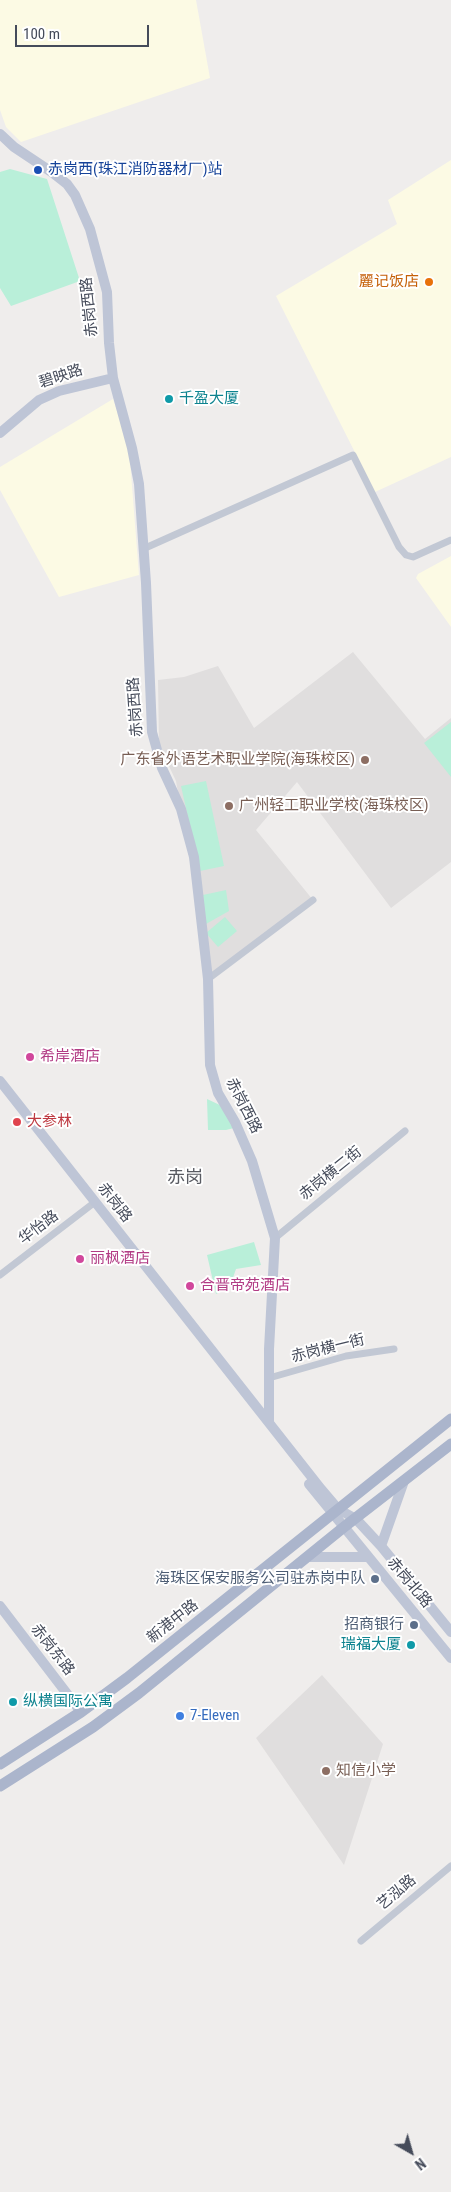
<!DOCTYPE html>
<html>
<head>
<meta charset="utf-8">
<style>
	body { margin:0 }
	#map { position:relative; width:451px; height:2192px; overflow:hidden; background:#efedec; font-family:"Roboto Condensed",sans-serif }
	canvas { display:block }
	.north { position:absolute; left:386px; top:2127px; width:50px; height:50px; -webkit-text-stroke:4px #fff; paint-order:stroke; rotate:142deg; font-size:14px; font-weight:700; line-height:20px; text-align:center; color:#454b5a }
	.north::after { content:''; display:block; margin:auto; width:18px; height:22px; background:#454b5a; clip-path:polygon(50% 0,100% 100%,50% 72%,0 100%) }
	.scale { position:absolute; left:15px; top:25px; width:134px; height:22px; box-sizing:border-box; border:2px solid #454b5a; border-top:0; padding-left:6px; font-size:15px; line-height:18px; white-space:nowrap; color:#454b5a; -webkit-text-stroke:4px #fff; paint-order:stroke }
</style>
</head>
<body>
<div id="map">
<canvas width="451" height="2192"></canvas>
<div class="north">N</div>
<div class="scale">100 m</div>
</div>
<script>
const c = document.querySelector('canvas').getContext('2d');
c.lineJoin = 'round';
function fill(path, color) {
  c.fillStyle = color;
  c.fill(path, 'evenodd');
}
function shape(rows) {
  const path = new Path2D();
  for (const r of rows) {
    path.moveTo(r[0], r[1]);
    for (let i = 2; i < r.length; i += 2) path.lineTo(r[i], r[i + 1]);
  }
  return path;
}
function stroke(path, color, width, dash) {
  c.strokeStyle = color;
  c.lineWidth = width;
  c.lineCap = dash ? 'butt' : 'round';
  c.setLineDash(dash || []);
  c.stroke(path);
}
function write(font, color, halo, rows, align = 'center') {
  c.font = font + ' "Roboto Condensed","Noto Sans SC",sans-serif';
  c.lineWidth = 4;
  c.setLineDash([]);
  c.textBaseline = 'middle';
  c.strokeStyle = halo;
  c.fillStyle = color;
  for (const [text, x, y, turn = 0] of rows) {
    c.save();
    c.translate(x, y);
    c.rotate((+turn || 0) * Math.PI / 180);
    c.textAlign = isNaN(turn) ? turn : align;
    if (halo) c.strokeText(text, 0, 0);
    c.fillText(text, 0, 0);
    c.restore();
  }
}
const commercial = shape([
	[0,0,196,0,210,78,21,142,6,127,0,110],
	[451,160,451,457,375,492,276,296,397,224,388,200],
	[113,399,129,448,139,575,59,597,0,490,0,467],
	[451,556,451,627,416,578,418,574]
]);
const education = shape([
	[353,652,425,739,451,718,451,862,391,908,297,782,256,830,313,900,210,977,176,781,159,745,158,680,184,677,218,666,254,728],
	[322,1675,383,1744,344,1865,256,1738]
]);
const green = shape([
	[10,169,47,179,80,281,11,306,0,288,0,172],
	[451,722,451,777,424,743],
	[206,781,224,866,200,871,181,786],
	[226,890,229,911,206,924,203,895],
	[225,917,237,931,218,947,206,933],
	[207,1099,222,1106,234,1128,226,1130,208,1130],
	[254,1242,261,1265,236,1269,230,1286,216,1294,207,1255]
]);
const street = shape([
	[143,549,353,455,399,547,406,555,413,557,451,540],
	[208,979,313,900],
	[275,1238,405,1131],
	[0,1275,95,1202],
	[269,1378,346,1356,394,1349],
	[361,1941,451,1866]
]);
const secondary = shape([
	[0,134,14,147,53,173,67,184,75,195,90,229,107,292,109,343,113,378,132,448,139,484,146,583,152,732,162,768,181,809,194,857,208,979,210,1065,218,1093,235,1122,252,1161,275,1238,269,1349,269,1422],
	[0,433,39,400,59,391,113,378],
	[0,1081,321,1489,338,1509,356,1519,381,1546,451,1632],
	[309,1484,451,1658],
	[381,1546,404,1481],
	[307,1557,368,1557],
	[0,1606,81,1712]
]);
const primary = shape([
	[0,1764,81,1712,127,1678,451,1419],
	[0,1786,93,1727,139,1693,344,1527,451,1444]
]);
const markers = [
	[38,170,5,"#1a4fb4"],
	[429,282,5,"#e8710a"],
	[169,399,5,"#0f9aa8"],
	[365,760,5,"#8d6e63"],
	[229,806,5,"#8d6e63"],
	[30,1057,5,"#d1479c"],
	[17,1122,5,"#e0444e"],
	[80,1259,5,"#d1479c"],
	[190,1286,5,"#d1479c"],
	[375,1579,5,"#5c6f8a"],
	[414,1625,5,"#5c6f8a"],
	[411,1645,5,"#0f9aa8"],
	[13,1702,5,"#0f9aa8"],
	[180,1716,5,"#3f7fe0"],
	[326,1771,5,"#8d6e63"]
];
const transitNames = [
	["赤岗西(珠江消防器材厂)站",48,170]
];
const foodNames = [
	["麗记饭店",419,282]
];
const streetNames = [
	["赤岗西路",90,307,-96],
	["碧映路",61,377,-18],
	["赤岗西路",136,707,-94],
	["赤岗西路",243,1106,63],
	["赤岗横二街",331,1174,-39],
	["赤岗路",114,1203,52],
	["华怡路",39,1228,-37],
	["赤岗横一街",328,1349,-14],
	["赤岗北路",409,1583,50],
	["新港中路",173,1622,-38],
	["赤岗东路",52,1650,52],
	["艺泓路",397,1893,-40]
];
const cultureNames = [
	["千盈大厦",179,399],
	["瑞福大厦",401,1645,"right"],
	["纵横国际公寓",23,1702]
];
const educationNames = [
	["广东省外语艺术职业学院(海珠校区)",355,760,"right"],
	["广州轻工职业学校(海珠校区)",239,806],
	["知信小学",336,1771]
];
const hotelNames = [
	["希岸酒店",40,1057],
	["丽枫酒店",90,1259],
	["合晋帝苑酒店",200,1286]
];
const healthNames = [
	["大参林",27,1122]
];
const serviceNames = [
	["海珠区保安服务公司驻赤岗中队",365,1579],
	["招商银行",404,1625]
];
const shopNames = [
	["7-Eleven",190,1716]
];
const quarterNames = [
	["赤岗",185,1178]
];
fill(commercial, '#fcfae4');
fill(education, '#e0dede');
fill(green, '#b9efd9');
stroke(street, '#c2c8d4', 7);
stroke(secondary, '#bec5d6', 10);
stroke(primary, '#abb5cc', 11);
for (const [x, y, r, color] of markers) {
  const dot = new Path2D();
  dot.arc(x, y, r, 0, 2 * Math.PI);
  c.fillStyle = color;
  c.fill(dot);
  stroke(dot, '#fff', 2);
}
write('15px', '#164399', '#fff', transitNames, 'left');
write('15px', '#c56008', '#fff', foodNames, 'right');
write('15px', '#454b5a', '#fff', streetNames);
write('15px', '#0d838f', '#fff', cultureNames, 'left');
write('15px', '#785e54', '#fff', educationNames, 'left');
write('15px', '#b23c85', '#fff', hotelNames, 'left');
write('15px', '#be3a42', '#fff', healthNames, 'left');
write('15px', '#4e5e75', '#fff', serviceNames, 'right');
write('15px', '#366cbe', '#fff', shopNames, 'left');
write('18px', '#595b62', '#fff', quarterNames);
</script>
</body>
</html>
